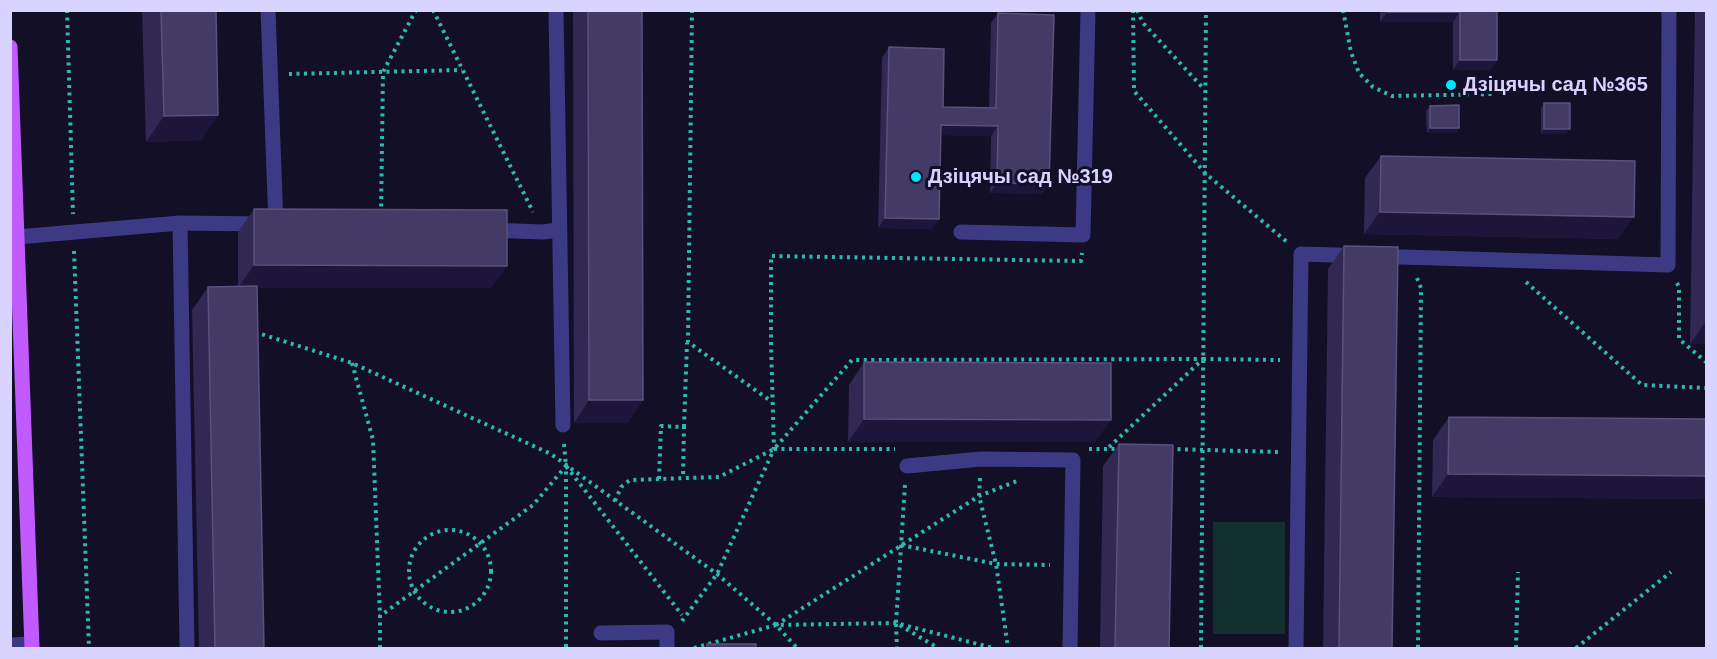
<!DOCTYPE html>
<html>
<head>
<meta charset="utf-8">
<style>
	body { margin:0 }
	#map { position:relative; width:1717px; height:659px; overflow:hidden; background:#130f26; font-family:Arial,sans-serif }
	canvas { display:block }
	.frame { position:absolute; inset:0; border:12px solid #d9d4ff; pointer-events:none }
</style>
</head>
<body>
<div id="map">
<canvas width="1717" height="659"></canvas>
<div class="frame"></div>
</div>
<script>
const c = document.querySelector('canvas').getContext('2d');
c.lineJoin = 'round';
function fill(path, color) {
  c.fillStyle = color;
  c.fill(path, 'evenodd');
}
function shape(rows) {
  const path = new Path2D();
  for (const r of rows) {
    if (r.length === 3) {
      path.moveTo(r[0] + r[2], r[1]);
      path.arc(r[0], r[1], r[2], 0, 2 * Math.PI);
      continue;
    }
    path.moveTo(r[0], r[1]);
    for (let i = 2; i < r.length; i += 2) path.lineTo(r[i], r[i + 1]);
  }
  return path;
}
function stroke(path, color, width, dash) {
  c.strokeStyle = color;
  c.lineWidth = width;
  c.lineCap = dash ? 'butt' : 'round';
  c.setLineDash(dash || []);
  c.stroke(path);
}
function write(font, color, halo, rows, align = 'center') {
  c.font = font + ' Arial,sans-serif';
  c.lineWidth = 6;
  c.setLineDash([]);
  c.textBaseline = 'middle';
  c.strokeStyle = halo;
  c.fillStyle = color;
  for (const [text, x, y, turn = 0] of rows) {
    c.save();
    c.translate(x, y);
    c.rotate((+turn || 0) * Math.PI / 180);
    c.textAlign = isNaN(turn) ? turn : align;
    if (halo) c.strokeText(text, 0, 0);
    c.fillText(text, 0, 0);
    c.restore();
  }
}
const green = shape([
	[1213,522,1285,522,1285,634,1213,634]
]);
const path = shape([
	[67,10,73,214],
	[433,10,533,212],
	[692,10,688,342,772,402],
	[1133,10,1134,91,1206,174,1287,242],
	[1137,10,1143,23,1204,89],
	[1343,10,1351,52,1359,73,1373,87,1392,96,1494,94],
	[289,74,462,70],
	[381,214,383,72,416,10],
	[74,251,89,648],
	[1417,278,1421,288,1418,648],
	[1526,282,1642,385,1706,388],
	[1677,283,1679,287,1679,339,1706,362],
	[255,332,352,363,551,454,717,574,776,625,797,648],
	[1203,359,1280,360],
	[352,363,373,440,380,616],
	[684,427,687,343],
	[564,444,566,466,682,615],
	[774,449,895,449],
	[1089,449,1120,449],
	[1170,449,1279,452],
	[980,478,979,496,996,564,1008,648],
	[659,479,661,426,684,427,683,478],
	[905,485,896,623,938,648],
	[615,501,621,487,630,480,719,477,774,449,852,360,1203,359,1107,449],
	[450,571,41],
	[901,545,996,564,1050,565],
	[682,621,717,574,774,449,771,343,771,256,1081,261,1082,253],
	[896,624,897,648],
	[776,625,979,496,1017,481],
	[380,648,380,616,533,505,566,466,566,648],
	[694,648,776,625,896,623,993,648],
	[1201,648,1206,10],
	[1516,648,1518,572],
	[1576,648,1671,572]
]);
const minor = shape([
	[268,10,276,225],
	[556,10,563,425],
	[180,223,187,648],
	[487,230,543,232,558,230],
	[961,232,1083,235,1088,10],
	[17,237,180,223,265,224],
	[907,466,981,459,1073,460,1070,648],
	[601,633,667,632,667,648],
	[10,645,32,644],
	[1296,648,1301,254,1668,265,1669,10]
]);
const major = shape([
	[10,47,32,648]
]);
const wall = shape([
	[142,10,216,10,218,115,201,140,146,142],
	[573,10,642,10,643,400,627,423,574,423],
	[1380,10,1497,10,1497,60,1490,70,1453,70,1453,22,1380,22],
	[1695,10,1707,10,1707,344,1690,344],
	[998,13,1042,194,990,193,991,136,941,135,939,219,932,229,878,228,882,58,889,47,943,107,989,108,991,23],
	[1544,103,1566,134,1541,134,1541,109],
	[1430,106,1459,128,1455,133,1427,133,1426,111],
	[1381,156,1618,239,1364,234,1365,178],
	[254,209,491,288,257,288,264,648,199,648,192,310,208,287,238,287,238,232],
	[1344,246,1392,648,1323,648,1328,269],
	[864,362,1095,442,848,442,849,385],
	[1449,417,1707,419,1707,499,1432,497,1433,440],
	[1119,444,1169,648,1100,648,1103,466]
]);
const shadedWall = shape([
	[1387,12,1460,12,1453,22,1380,22],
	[1460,60,1497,60,1490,70,1453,70],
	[218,115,201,140,146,142,164,116],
	[941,125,998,126,991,136,934,135],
	[1430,128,1459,128,1455,133,1427,133],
	[1544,129,1570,129,1566,134,1541,134],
	[997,183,1049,184,1042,194,990,193],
	[1380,212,1634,217,1618,239,1364,234],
	[885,218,939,219,932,229,878,228],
	[254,265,507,266,491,288,238,288],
	[1706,321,1707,344,1690,344],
	[589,400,643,400,627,423,574,423],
	[864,419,1111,420,1095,442,848,442],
	[1448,474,1707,476,1707,499,1432,497]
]);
const building = shape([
	[161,10,216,10,218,115,164,116,161,10],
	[588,10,642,10,643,400,589,400,588,10],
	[1387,10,1497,10,1497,60,1460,60,1460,12,1387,12,1387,10],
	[998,13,1054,15,1049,184,997,183,998,126,941,125,939,219,885,218,889,47,944,49,943,107,996,108,998,13],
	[1544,103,1570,103,1570,129,1544,129,1544,103],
	[1459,105,1459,128,1430,128,1430,106,1459,105],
	[1381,156,1635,161,1634,217,1380,212,1381,156],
	[254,209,507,210,507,266,254,265,254,209],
	[1344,246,1398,247,1392,648,1339,648,1344,246],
	[1707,273,1707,322,1706,321,1707,273],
	[257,286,264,648,215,648,208,287,257,286],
	[864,362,1111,363,1111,420,864,419,864,362],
	[1449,417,1707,419,1707,476,1448,474,1449,417],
	[1119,444,1173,445,1169,648,1115,648,1119,444],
	[707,644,756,644,756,648,707,648,707,644]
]);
const markers = [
	[1451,85,6,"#00e5ff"],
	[916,177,6,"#00e5ff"]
];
const poiNames = [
	["Дзіцячы сад №365",1463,85],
	["Дзіцячы сад №319",928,177]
];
fill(green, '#12302f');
stroke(path, '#2fb8b0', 4, [3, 4.5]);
stroke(minor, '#3d3a85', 15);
stroke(major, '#c25bff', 15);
fill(wall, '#312854');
fill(shadedWall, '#1d163a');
fill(building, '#433a66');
stroke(building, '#5a527e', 1.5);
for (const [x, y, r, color] of markers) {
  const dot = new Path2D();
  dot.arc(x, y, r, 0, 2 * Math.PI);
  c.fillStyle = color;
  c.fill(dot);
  stroke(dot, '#130f26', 2);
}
write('bold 20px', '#d9d4ff', '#130f26', poiNames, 'left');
</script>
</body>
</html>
